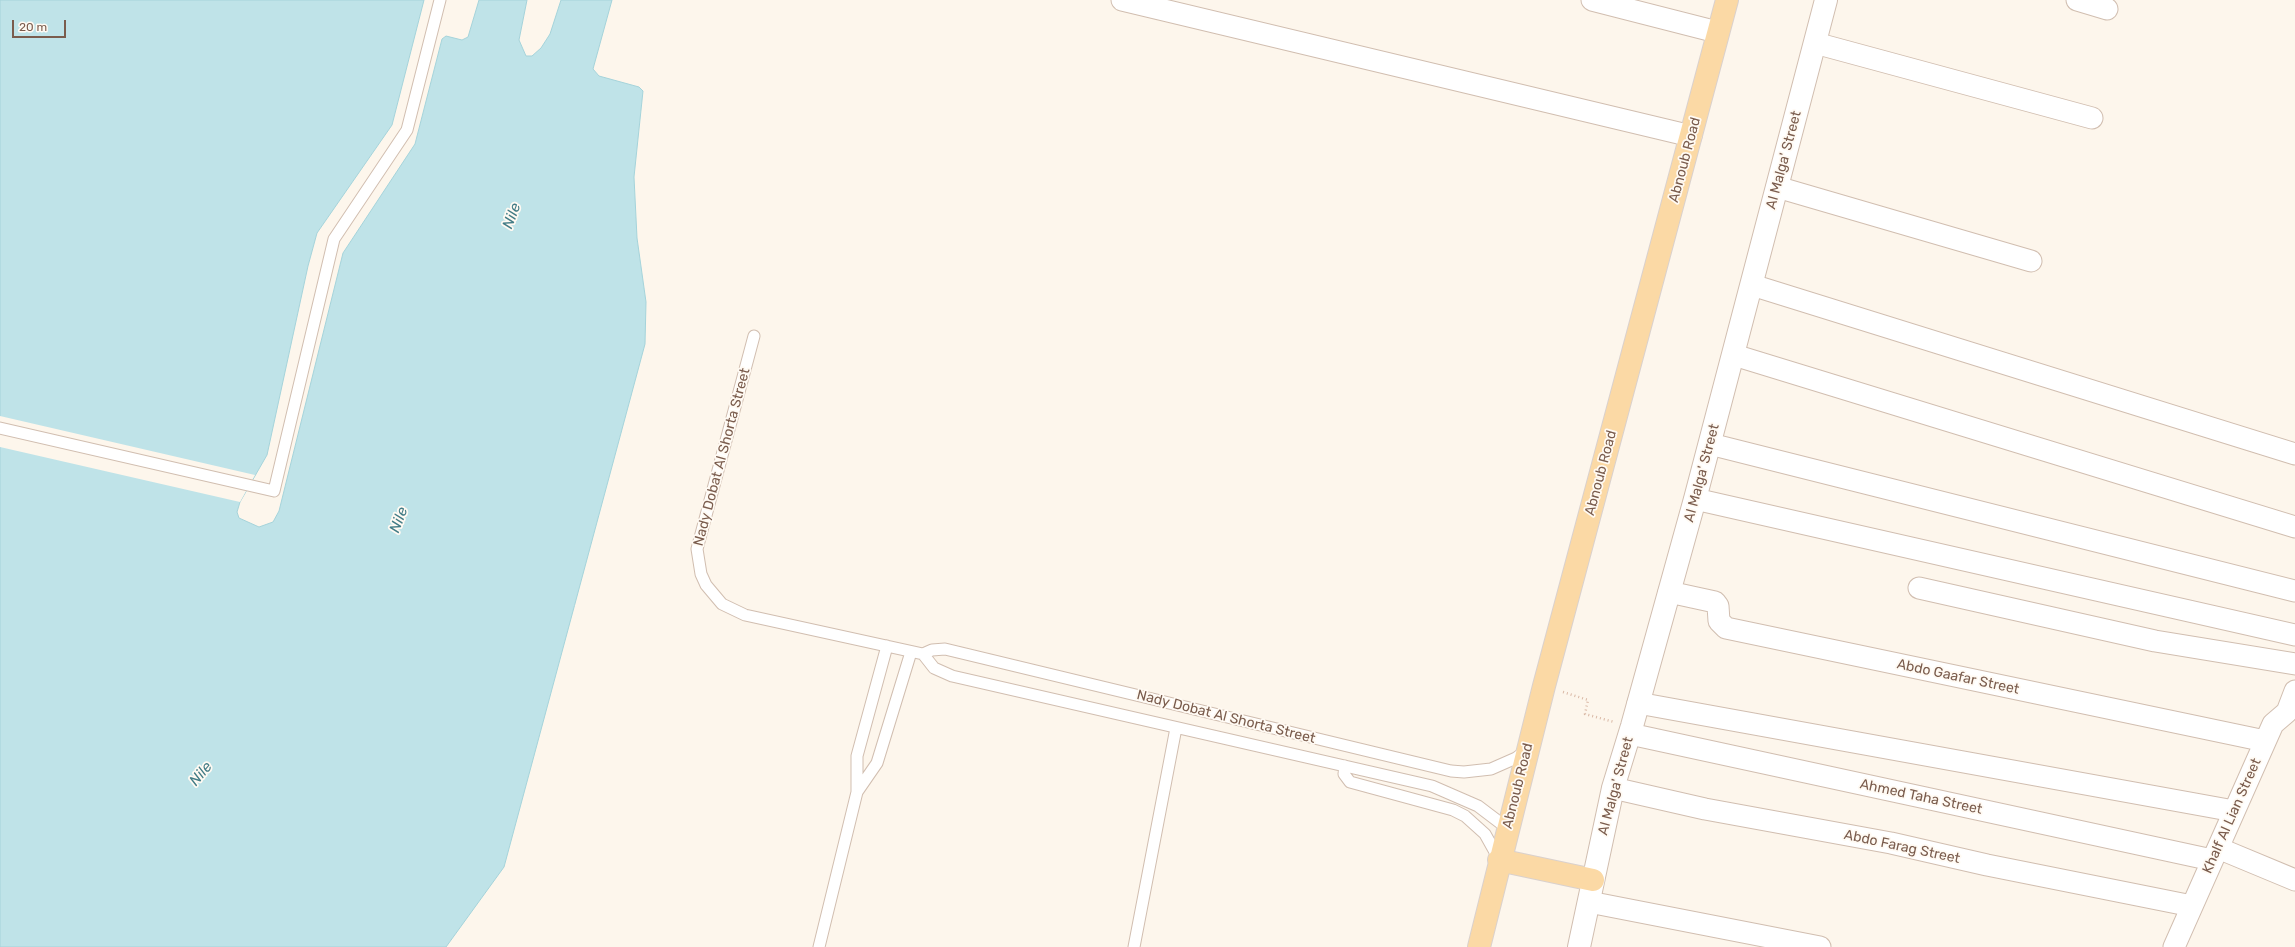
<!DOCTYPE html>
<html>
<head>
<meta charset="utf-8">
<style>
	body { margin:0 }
	#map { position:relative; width:2295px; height:947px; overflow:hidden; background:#fdf6ec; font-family:Rubik,sans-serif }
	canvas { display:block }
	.scale { position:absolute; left:12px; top:20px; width:54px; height:18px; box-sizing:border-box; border:2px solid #7a5c4d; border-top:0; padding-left:5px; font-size:12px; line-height:14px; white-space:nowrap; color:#7a5c4d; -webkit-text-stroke:3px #fffaf3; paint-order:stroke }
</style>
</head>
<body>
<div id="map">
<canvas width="2295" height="947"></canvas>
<div class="scale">20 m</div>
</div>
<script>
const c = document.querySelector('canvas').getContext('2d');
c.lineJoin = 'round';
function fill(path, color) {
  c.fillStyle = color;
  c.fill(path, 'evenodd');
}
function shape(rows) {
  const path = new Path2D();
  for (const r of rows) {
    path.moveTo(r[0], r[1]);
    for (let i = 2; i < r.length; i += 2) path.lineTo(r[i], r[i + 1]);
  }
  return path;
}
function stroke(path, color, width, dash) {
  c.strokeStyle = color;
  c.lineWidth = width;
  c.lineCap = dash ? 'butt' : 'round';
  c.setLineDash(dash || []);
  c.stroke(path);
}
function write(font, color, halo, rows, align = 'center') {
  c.font = font + ' Rubik,sans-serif';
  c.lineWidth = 3.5;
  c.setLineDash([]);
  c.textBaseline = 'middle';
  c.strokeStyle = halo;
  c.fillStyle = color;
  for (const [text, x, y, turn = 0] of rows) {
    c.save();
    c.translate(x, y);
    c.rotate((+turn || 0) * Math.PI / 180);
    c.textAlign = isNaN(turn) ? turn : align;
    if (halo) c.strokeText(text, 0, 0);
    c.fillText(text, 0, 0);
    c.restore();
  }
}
const water = shape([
	[0,0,424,0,392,125,317,233,308,266,267,455,240,502,237,512,239,518,259,527,273,522,279,511,343,253,415,144,442,39,446,36,462,40,468,37,479,0,527,0,519,40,526,56,532,56,541,48,550,34,561,0,612,0,593,69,599,76,639,87,643,91,634,177,637,238,646,302,645,344,504,867,446,947,0,947,0,0]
]);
const pier = shape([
	[0,416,255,475,240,502,0,447]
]);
const path = shape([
	[1563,692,1588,700,1585,714,1614,722]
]);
const service = shape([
	[754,336,697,549,701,574,706,585,722,604,745,615,923,654],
	[0,428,274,491,334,239,407,130,440,0],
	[1345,766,1344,774,1350,782,1453,810,1465,816,1485,834,1499,859],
	[857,792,877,763,911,652],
	[1507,828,1478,806,1432,786,952,676,934,668,923,654,932,650,945,649,1451,771,1464,772,1491,769,1516,758,1527,750],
	[819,947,857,792,857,756,887,646],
	[1134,947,1176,728]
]);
const minor = shape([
	[1122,0,1691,136],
	[1592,0,1717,32],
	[2077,0,2107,9],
	[1815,43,2092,118],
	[1777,187,2031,261],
	[1752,285,2295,454],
	[1734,355,2295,527],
	[1710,444,2295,591],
	[1695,499,2295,635],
	[1919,588,2155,641,2295,664],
	[1669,592,1715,602,1718,606,1719,621,1726,628,2265,741],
	[1638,703,2234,811],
	[1630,734,2212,860],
	[1613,788,1705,809,1891,843,1987,865,2192,906],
	[2218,848,2295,880],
	[1589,902,1820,947],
	[2174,947,2273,724,2287,712,2295,691]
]);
const tertiary = shape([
	[1579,947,1613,788,1632,726,1695,499,1826,0]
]);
const primary = shape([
	[1499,860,1593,880],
	[1479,947,1544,686,1727,0]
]);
const streetNames = [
	["Abnoub Road",1685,160,-75],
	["Al Malga' Street",1784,160,-75],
	["Nady Dobat Al Shorta Street",722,457,-75],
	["Abnoub Road",1601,473,-75],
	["Al Malga' Street",1702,473,-75],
	["Abdo Gaafar Street",1958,677,12],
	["Nady Dobat Al Shorta Street",1226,717,14],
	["Abnoub Road",1518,786,-76],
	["Al Malga' Street",1616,786,-75],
	["Ahmed Taha Street",1921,797,12],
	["Khalf Al Lian Street",2232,816,-66],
	["Abdo Farag Street",1902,847,12]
];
const waterNames = [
	["Nile",512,216,-70],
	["Nile",399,520,-70],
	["Nile",201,774,-50]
];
fill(water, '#bfe3e8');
stroke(water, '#a5d3da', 1);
fill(pier, '#fdf6ec');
stroke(service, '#d1beb0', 13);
stroke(minor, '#d1beb0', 23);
stroke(tertiary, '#d1beb0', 24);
stroke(primary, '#dad1cd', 24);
stroke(path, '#d9b8a5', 2.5, [1, 3]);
stroke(service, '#fff', 11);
stroke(minor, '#fff', 21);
stroke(tertiary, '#fff', 22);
stroke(primary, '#fbd9a5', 22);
write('14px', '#7a5c4d', '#fffaf3', streetNames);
write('italic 15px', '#437c86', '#fffaf3', waterNames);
</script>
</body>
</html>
